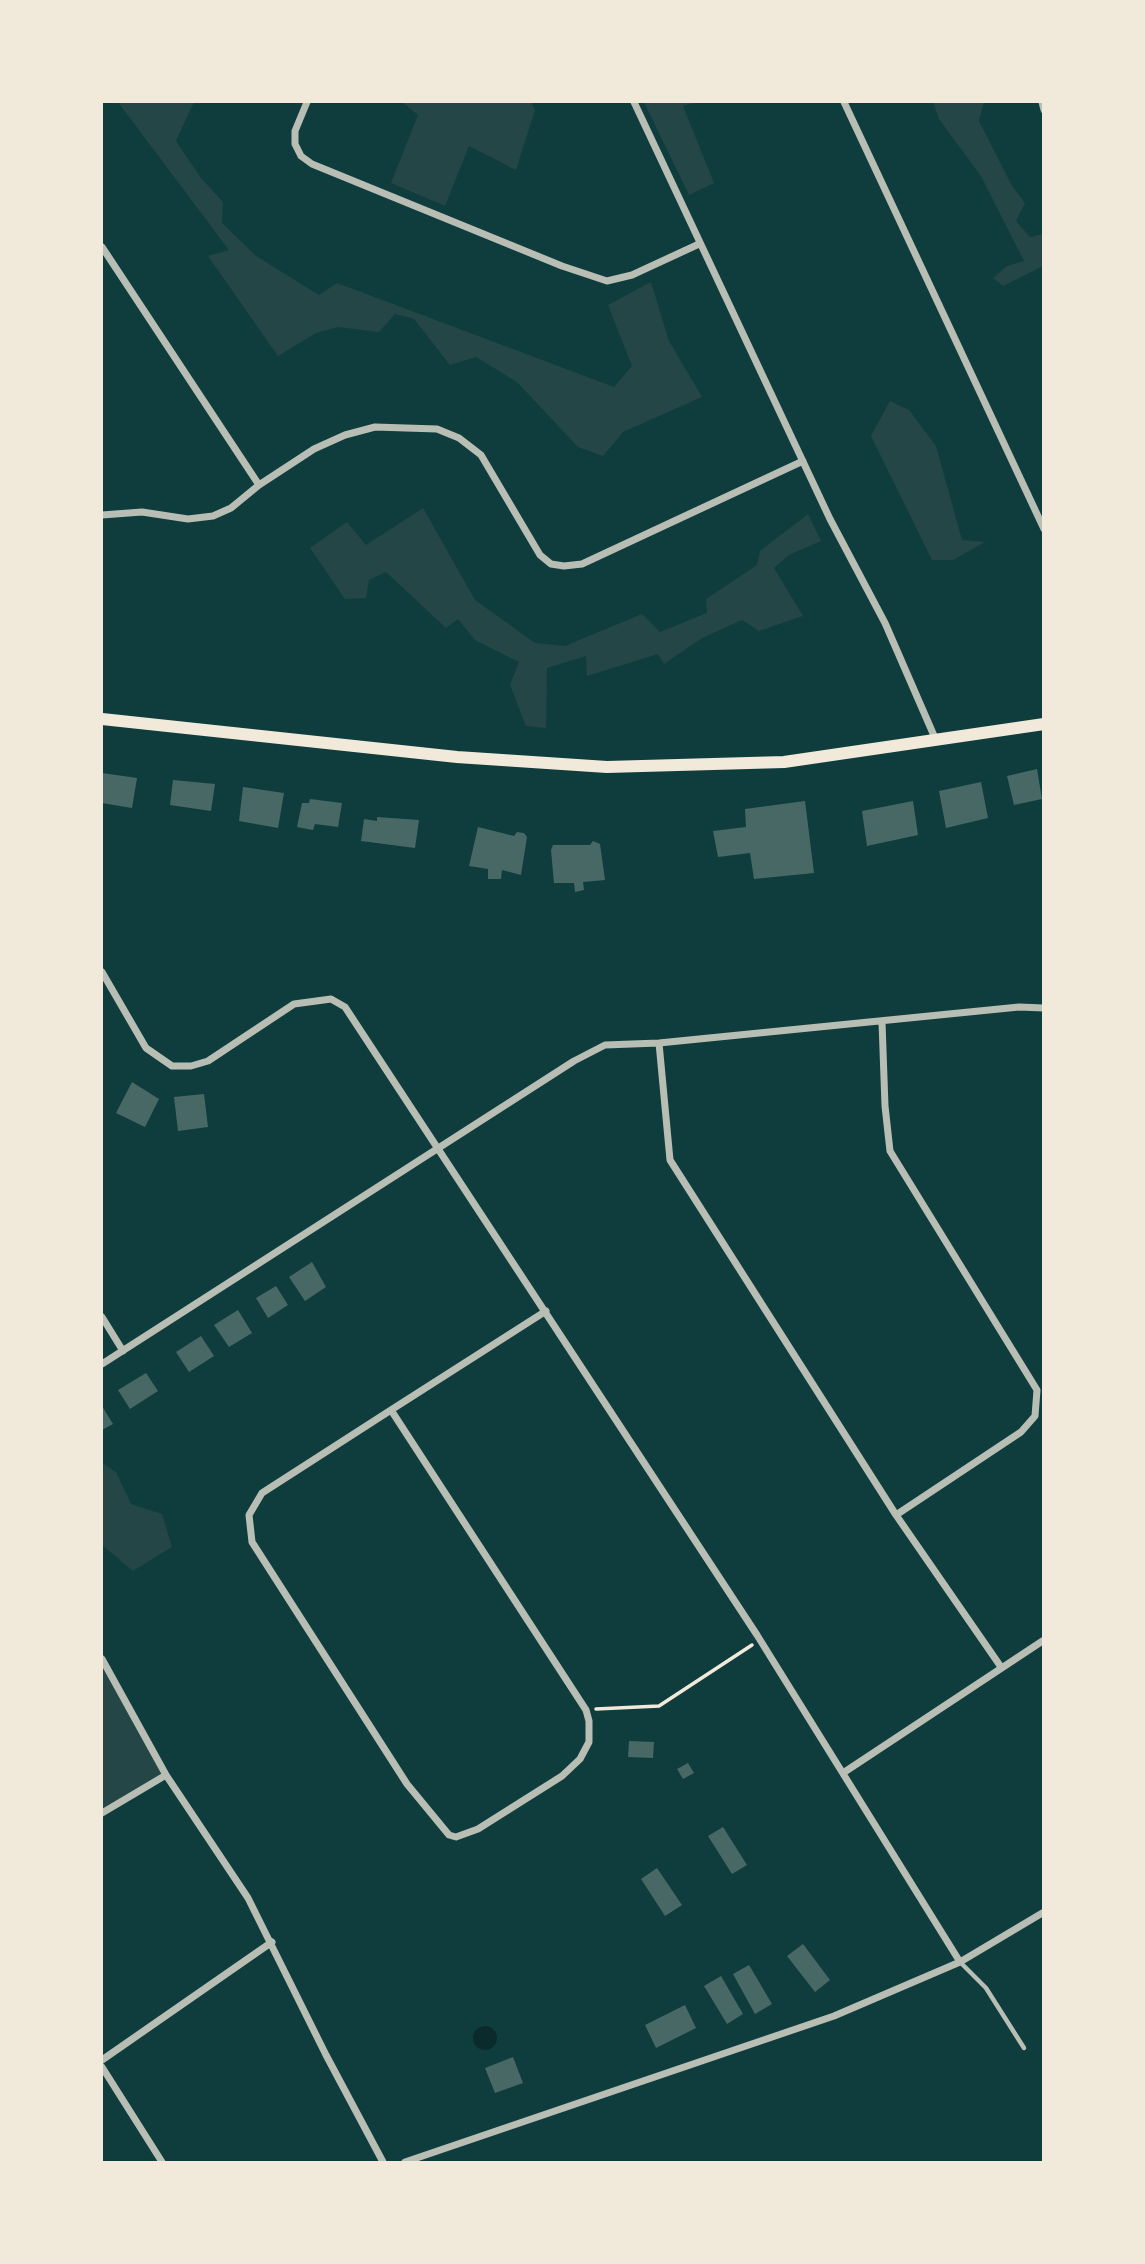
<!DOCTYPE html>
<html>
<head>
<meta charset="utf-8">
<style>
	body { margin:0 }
	#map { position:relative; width:1145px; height:2264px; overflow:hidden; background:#0f3d3e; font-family:Mulish,sans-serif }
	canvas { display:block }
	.frame { position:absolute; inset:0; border:103px solid #f1e9da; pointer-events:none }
</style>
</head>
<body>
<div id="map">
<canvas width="1145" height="2264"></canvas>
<div class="frame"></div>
</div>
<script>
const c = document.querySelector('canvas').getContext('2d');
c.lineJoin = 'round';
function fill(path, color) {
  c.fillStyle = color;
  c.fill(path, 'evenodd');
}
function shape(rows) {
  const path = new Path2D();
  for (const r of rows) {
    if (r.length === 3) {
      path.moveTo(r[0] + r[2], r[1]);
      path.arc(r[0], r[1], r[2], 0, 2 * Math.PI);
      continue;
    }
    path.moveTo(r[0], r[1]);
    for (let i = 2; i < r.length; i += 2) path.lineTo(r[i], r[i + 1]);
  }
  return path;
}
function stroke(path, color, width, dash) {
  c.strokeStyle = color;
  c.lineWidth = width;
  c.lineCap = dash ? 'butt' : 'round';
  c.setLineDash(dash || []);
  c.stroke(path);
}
const green = shape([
	[118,102,194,102,176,141,201,178,223,202,222,223,256,256,319,295,337,283,614,387,632,366,608,305,651,282,669,341,702,397,623,432,603,456,578,447,517,382,476,357,450,365,414,319,395,314,379,332,338,327,316,333,278,356,208,256,229,250],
	[402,102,531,102,535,110,516,170,469,146,445,206,391,183,418,115],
	[644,102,697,102,683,106,714,183,689,195],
	[933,102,984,102,979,121,1012,186,1025,203,1016,221,1030,237,1043,234,1043,266,1003,286,993,278,1007,266,1024,261,981,176,939,119],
	[890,401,909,410,936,446,962,540,985,542,953,560,932,560,871,436],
	[423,508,475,600,535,643,565,646,642,614,660,632,707,613,706,599,757,565,760,551,808,514,821,541,789,555,774,568,803,616,759,631,742,620,702,638,664,664,658,654,587,676,586,656,547,668,546,728,526,726,510,685,519,662,475,640,458,619,446,628,386,572,369,580,366,598,345,599,310,548,347,522,366,545],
	[104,1464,116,1472,131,1504,162,1514,172,1547,133,1571,102,1545,102,1466],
	[102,1659,166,1775,102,1813]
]);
const water = shape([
	[485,2038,12]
]);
const building = shape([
	[1037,769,1042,799,1014,805,1007,776],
	[102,773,137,778,132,808,102,803],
	[173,780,215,784,211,811,170,805],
	[981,782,988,818,946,828,939,791],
	[243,787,284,793,278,828,239,821],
	[310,799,342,803,338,827,315,824,313,830,297,827,302,803,309,803],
	[805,801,814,873,754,879,750,853,718,857,713,831,746,827,745,809],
	[913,801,918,835,867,846,862,811],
	[377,817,419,820,415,848,361,841,364,819,377,821],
	[478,827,514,836,517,832,524,833,527,837,521,875,502,870,501,879,488,879,488,869,469,866],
	[593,841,600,844,605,880,583,882,584,890,575,892,574,883,554,883,551,850,553,845,590,845],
	[132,1082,159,1099,145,1127,116,1113],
	[204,1094,208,1127,178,1131,174,1097],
	[312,1262,326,1287,305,1301,289,1277],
	[276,1286,288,1305,268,1318,256,1298],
	[238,1310,252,1333,229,1347,214,1325],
	[201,1336,214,1356,189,1372,176,1352],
	[146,1373,158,1391,130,1409,118,1390],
	[102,1406,113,1424,102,1430],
	[629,1741,654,1742,653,1758,628,1757],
	[688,1763,694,1773,683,1779,677,1769],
	[723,1827,747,1865,732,1874,708,1836],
	[657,1868,682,1905,665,1916,641,1879],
	[803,1944,830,1980,815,1992,787,1956],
	[749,1965,772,2004,755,2014,733,1974],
	[721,1976,743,2014,727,2024,704,1986],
	[685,2005,696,2028,656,2048,645,2025],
	[513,2057,523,2083,495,2093,485,2068]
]);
const path = shape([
	[596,1709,659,1706,752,1645]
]);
const service = shape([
	[960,1962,986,1988,1024,2048]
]);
const minor = shape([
	[307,102,295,131,295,144,301,156,312,164,562,266,607,281,632,275,699,244],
	[634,102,830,519,885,623,935,738],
	[844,102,1044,529],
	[1042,102,1044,110],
	[102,247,259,485],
	[102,515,142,512,188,519,213,516,231,508,259,485,314,449,345,435,375,427,437,429,459,438,481,455,540,555,551,564,564,566,582,564,803,461],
	[102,972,146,1048,172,1066,191,1066,208,1061,294,1004,331,999,345,1007,757,1635,960,1962],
	[882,1022,885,1106,890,1151,1037,1390,1035,1416,1021,1432,896,1515],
	[659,1043,670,1160,896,1515,1001,1667],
	[102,1317,123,1351],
	[102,1364,574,1061,605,1045,659,1043,1019,1007,1044,1008],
	[391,1410,586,1710,589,1721,589,1742,580,1759,562,1776,478,1829,456,1837,449,1835,407,1784,252,1542,249,1515,262,1493,391,1410,546,1311],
	[102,1659,166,1775,248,1898,326,2055,383,2162],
	[843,1773,1044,1640],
	[102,1813,166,1775],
	[102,2060,272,1942],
	[102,2067,162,2162],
	[405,2162,834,2016,960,1962,1044,1912]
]);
const secondary = shape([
	[102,719,457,757,607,767,784,762,1044,724]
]);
fill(green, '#244646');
fill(water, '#0a2a2b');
fill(building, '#486865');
stroke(path, '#f1e9da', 3.5);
stroke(service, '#b8beb3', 4.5);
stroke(minor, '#b8beb3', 7);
stroke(secondary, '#f1e9da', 12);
</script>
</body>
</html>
